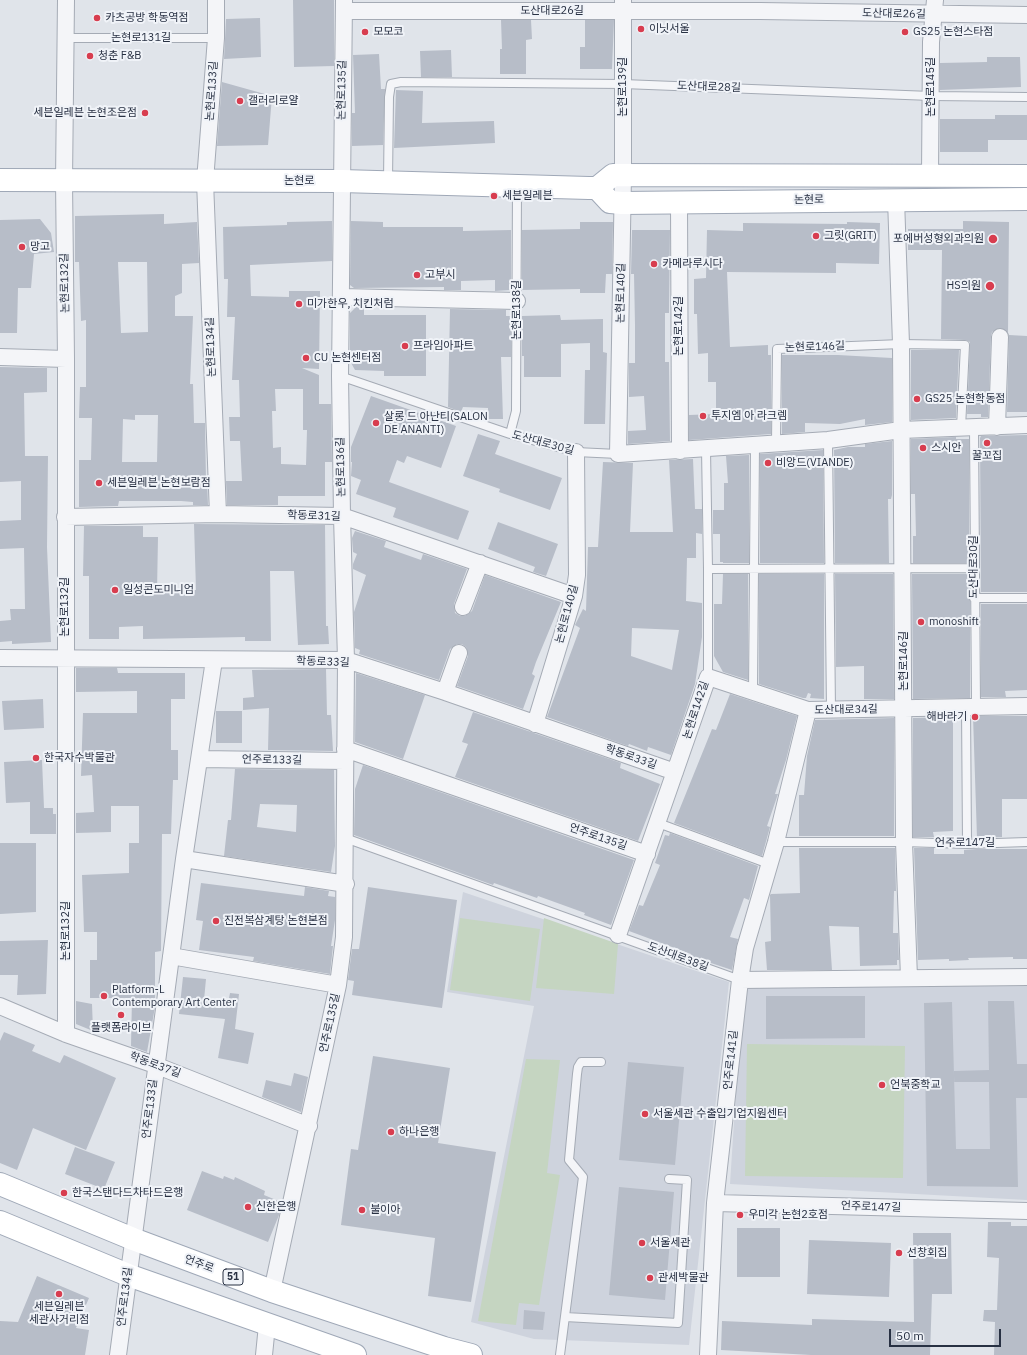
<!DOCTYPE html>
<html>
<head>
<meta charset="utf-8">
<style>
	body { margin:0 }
	#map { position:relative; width:1027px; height:1355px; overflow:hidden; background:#e0e4ea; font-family:"IBM Plex Sans",sans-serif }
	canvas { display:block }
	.scale { position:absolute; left:889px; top:1329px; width:112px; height:18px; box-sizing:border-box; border:2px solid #283143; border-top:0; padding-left:5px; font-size:12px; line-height:14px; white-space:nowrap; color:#283143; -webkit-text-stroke:3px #f0f3f8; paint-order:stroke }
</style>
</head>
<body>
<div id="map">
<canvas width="1027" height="1355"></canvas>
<div class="scale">50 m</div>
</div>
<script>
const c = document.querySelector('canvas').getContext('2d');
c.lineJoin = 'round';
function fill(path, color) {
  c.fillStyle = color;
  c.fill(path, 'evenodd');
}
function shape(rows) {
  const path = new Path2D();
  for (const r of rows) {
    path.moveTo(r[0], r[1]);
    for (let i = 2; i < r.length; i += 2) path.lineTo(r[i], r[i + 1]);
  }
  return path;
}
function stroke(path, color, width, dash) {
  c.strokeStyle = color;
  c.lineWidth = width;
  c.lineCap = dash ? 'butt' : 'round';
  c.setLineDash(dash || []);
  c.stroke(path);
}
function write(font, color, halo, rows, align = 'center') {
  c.font = font + ' "IBM Plex Sans","Noto Sans KR",sans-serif';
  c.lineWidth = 4;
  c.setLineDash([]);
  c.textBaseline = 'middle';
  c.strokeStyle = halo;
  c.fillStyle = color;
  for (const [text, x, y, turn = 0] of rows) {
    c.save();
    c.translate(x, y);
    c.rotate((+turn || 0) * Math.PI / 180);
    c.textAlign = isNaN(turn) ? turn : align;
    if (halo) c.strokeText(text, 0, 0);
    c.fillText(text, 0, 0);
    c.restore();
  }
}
const built = shape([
	[463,892,729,982,689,1345,534,1339,471,1322,534,1006,447,992],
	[743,983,1027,985,1027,1200,730,1184]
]);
const green = shape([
	[460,918,540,929,530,1001,450,990],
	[544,918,618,944,614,994,536,988],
	[747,1044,905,1046,903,1178,745,1176],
	[526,1059,560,1060,547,1173,560,1175,539,1305,519,1303,516,1325,478,1321]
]);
const building = shape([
	[293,0,334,0,334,66,294,67],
	[260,18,261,57,224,59,226,19],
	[501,20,531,20,532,39,526,40,526,74,500,74,500,49,502,49],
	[585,20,614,20,612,69,580,69,580,47,585,47],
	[451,50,452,77,421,77,420,51],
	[379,54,381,89,385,89,383,145,352,146,352,113,355,113,353,55],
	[987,57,1020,57,1021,87,940,90,940,63,987,62],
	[222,82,272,96,268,145,217,146],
	[396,90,423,91,422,123,494,121,495,143,394,148],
	[995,115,1027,115,1027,140,988,140,988,152,940,152,940,119,995,119],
	[164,214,164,224,197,222,199,263,182,264,182,293,175,296,175,316,193,316,190,384,193,384,194,423,205,423,206,481,207,481,208,505,193,505,193,502,181,501,119,501,118,506,79,507,79,460,91,460,92,418,79,418,80,387,86,387,86,320,81,321,79,262,75,262,75,216],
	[118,262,147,262,148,332,121,333],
	[135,415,158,415,157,462,122,462,123,419,135,420],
	[40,219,51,233,54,252,34,254,31,288,18,288,17,333,0,333,0,220],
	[332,221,332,261,250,265,251,296,289,297,289,291,320,291,319,369,302,368,319,375,319,404,331,404,332,462,325,462,325,496,278,496,278,505,227,505,226,481,242,481,240,441,230,441,229,417,240,417,239,380,232,380,235,317,227,317,228,279,224,279,223,227,287,225,287,222],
	[275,389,303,389,303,430,307,430,306,465,281,464,281,447,273,448,272,411,276,411],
	[351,221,383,222,383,227,463,227,463,231,511,230,511,290,495,291,495,280,461,281,461,290,444,290,444,287,354,288,350,285],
	[963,221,1009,222,1008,333,1000,328,992,332,991,336,988,417,981,417,981,414,967,414,970,342,965,340,941,339,942,250,908,250,908,229,963,229],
	[580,222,613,222,612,274,606,274,605,293,580,293,580,289,522,290,522,230,580,229],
	[847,222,880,223,879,264,836,263,836,273,727,272,730,347,768,345,768,355,771,355,771,434,689,440,689,415,716,414,716,382,708,382,708,353,698,354,697,314,694,314,694,279,706,278,707,230,743,231,743,223,847,224],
	[632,230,670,230,669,313,665,313,665,362,669,362,670,441,628,444,628,431,646,430,644,396,629,397,629,363,635,363,635,325,634,274,631,274],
	[356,307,364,307,364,315,426,315,426,376,384,376,384,371,355,370,350,361,350,313],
	[450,309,506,310,506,316,511,316,511,357,501,357,503,419,488,419,488,408,463,407,461,412,448,407],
	[560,315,561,320,603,319,603,352,607,353,605,424,584,424,585,370,590,370,590,343,561,344,561,377,524,377,524,356,522,356,522,316],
	[1009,335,1027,336,1027,412,1007,412],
	[911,350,959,350,956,418,911,420],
	[782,355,838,355,892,358,892,422,865,425,865,419,840,424,805,423,805,432,782,434],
	[0,367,47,368,47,392,24,393,25,456,48,456,47,547,51,642,12,644,12,641,0,642,0,621,11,620,10,609,25,609,24,548,0,549,0,521,21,520,21,481,0,482],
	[371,396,456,426,441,468,407,456,404,463,397,460,389,482,469,511,458,540,393,517,396,508,356,494,361,480,351,476,352,462,351,462,351,447],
	[478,434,500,441,495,454,562,478,550,510,499,492,500,489,463,476],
	[1027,435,1027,592,981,592,980,438,981,436],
	[956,437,956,439,969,439,969,563,913,563,913,536,916,536,915,494,911,494,911,439],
	[892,441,892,495,891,499,888,499,889,563,835,563,834,450,848,447,865,447,865,444],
	[823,450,824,563,760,563,760,454],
	[749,455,749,563,723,563,723,562,720,562,720,534,713,534,713,510,724,510,724,483,728,483,726,456],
	[693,459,695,509,702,509,702,534,696,533,696,558,687,558,686,601,702,603,702,637,695,684,671,755,648,747,647,751,629,744,628,746,547,717,580,628,575,625,583,609,586,611,588,547,598,547,603,462,633,463,630,532,673,532,669,460],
	[632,628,679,630,672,670,631,656],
	[498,522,558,544,546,576,533,572,535,567,488,549],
	[194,524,325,525,326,626,328,626,329,644,298,645,294,571,270,571,271,641,245,641,245,637,143,639,143,626,119,627,119,639,89,639,89,576,83,576,84,526,143,526,143,537,158,537,157,591,196,590],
	[355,531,386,541,384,547,421,560,423,554,467,569,454,604,455,613,460,616,465,616,472,611,485,575,561,602,536,662,532,674,535,676,523,709,457,686,468,656,466,647,462,644,457,644,450,649,439,680,359,654,360,650,355,648,354,612,366,575,353,569,353,564,357,554,353,552,352,538],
	[723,574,748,574,748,680,723,672,714,656,714,604,722,604],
	[759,574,824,574,824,699,810,698,811,694,808,693,806,698,803,698,759,684],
	[835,574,893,574,894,699,864,699,864,666,836,667],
	[912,574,970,574,970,698,913,699],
	[981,604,1027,604,1027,690,1005,691,1006,697,981,697],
	[76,668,117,668,118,673,185,673,185,699,171,699,171,750,178,750,178,780,173,780,171,834,162,834,161,951,155,952,155,1007,147,1052,131,1046,132,998,90,998,90,960,97,960,97,932,84,932,82,875,129,873,129,843,139,843,139,806,111,806,111,832,76,833,76,813,94,812,92,775,81,776,83,713,137,713,137,691,76,692],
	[326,669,327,715,331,715,333,751,268,750,269,708,243,710,243,698,254,697,252,670],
	[356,673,425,695,403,759,355,742],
	[730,694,797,716,786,760,775,794,778,794,767,826,770,827,762,856,674,823,712,729,716,730],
	[43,699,44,728,4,730,2,701],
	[216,711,242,711,242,743,216,743],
	[473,712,621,763,620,768,660,784,638,841,455,777,468,744,462,742],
	[973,716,1027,716,1027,799,1002,799,1002,837,977,838],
	[953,717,953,831,933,832,934,837,913,837,913,718],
	[894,718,894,836,799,836,799,795,804,795,807,756,815,720],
	[42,760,44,808,53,808,53,814,56,814,56,834,30,834,30,802,6,803,4,762],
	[363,765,634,860,611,925,584,915,585,913,538,896,537,898,494,883,493,885,354,835,355,789],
	[235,769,334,770,335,846,331,872,224,856,228,820,231,820],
	[260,804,297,805,296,832,257,827],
	[670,833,758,866,749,900,744,898,730,937,738,939,732,970,690,956,691,954,629,931,639,905,643,906,660,865,655,863,665,835,669,836],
	[0,843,36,843,36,912,0,914],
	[799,848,895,848,896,891,894,891,893,933,898,933,899,960,897,960,897,965,860,966,859,927,829,926,832,970,767,970,765,942,771,941,770,895,771,894,800,893],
	[914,848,934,848,934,854,964,854,964,850,977,849,1027,849,1027,959,1013,959,1013,957,968,958,969,960,949,961,949,959,918,960],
	[201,883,304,896,305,887,329,891,328,896,335,897,335,920,331,946,333,946,330,974,253,961,254,957,199,950,203,921,196,920],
	[368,887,457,900,442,1008,352,995,354,981,348,980,352,949,359,949],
	[48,940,46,994,17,995,18,975,0,975,0,941],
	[183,977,206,979,204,1000,228,1003,230,993,239,994,235,1029,254,1033,248,1064,218,1058,225,1019,179,1014],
	[766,996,865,996,865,1038,766,1039],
	[76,1001,92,1004,93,1031,76,1024],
	[988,1001,1014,1001,1017,1064,1027,1064,1027,1098,1016,1098,1018,1187,927,1186,924,1003,952,1002,956,1149,990,1149,989,1082,954,1082,954,1071,989,1070],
	[4,1032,35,1045,32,1051,60,1063,64,1055,116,1078,86,1150,33,1128,17,1170,0,1163,0,1041],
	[373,1056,450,1068,438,1143,496,1152,471,1302,428,1296,435,1238,341,1225,351,1149,358,1150],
	[628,1062,684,1067,675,1165,619,1160],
	[294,1073,308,1077,301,1112,262,1097,266,1080,291,1086],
	[75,1147,115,1162,104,1189,65,1174],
	[202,1171,223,1179,224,1176,234,1180,235,1177,265,1191,264,1195,281,1202,279,1215,268,1242,187,1210],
	[619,1187,674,1192,665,1300,609,1295],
	[988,1222,1011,1222,1011,1226,1027,1226,1027,1355,994,1355,995,1322,983,1321,984,1310,997,1310,999,1258,987,1257],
	[737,1228,780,1228,780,1277,737,1277],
	[913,1233,951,1233,952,1294,932,1294,930,1355,811,1355,721,1350,722,1321,812,1325,812,1319,914,1322],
	[809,1240,891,1243,889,1297,807,1294],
	[37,1276,89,1298,76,1328,89,1330,85,1355,0,1355,0,1321,18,1322],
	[524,1310,545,1312,543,1330,523,1329]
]);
const lane = shape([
	[66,38,216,38],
	[388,181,389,97,391,84,401,82,623,84,931,96,1027,97],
	[340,376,510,434,576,452,618,454],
	[974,428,976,706],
	[510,434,516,411,517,186],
	[828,440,831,710],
	[776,443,777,349,901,344,965,345,961,428],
	[706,449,708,569,708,677],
	[708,569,974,568],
	[974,598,1027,598],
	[753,692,755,445],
	[966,706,967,844],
	[658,823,769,864],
	[345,838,740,980],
	[776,842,904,842,967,844,1027,842],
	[565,1317,678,1323,687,1180,669,1179],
	[560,1355,583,1177,569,1160,577,1074,578,1067,581,1062,601,1062]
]);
const street = shape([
	[66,0,64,181,66,359,66,1034],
	[216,0,216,38,205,181,218,514],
	[623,0,623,175,618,454,828,440,901,430,1027,425],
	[344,11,760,11,1027,15],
	[930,175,931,42,935,0],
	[896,199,901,344,904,842,909,978],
	[679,202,680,451],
	[341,297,517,301],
	[0,357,66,359],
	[997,427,1000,337],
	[65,517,218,514,342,516,574,596],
	[463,607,480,563],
	[0,658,346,660,445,692,675,772],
	[445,692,459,653],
	[535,724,574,596,577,575,576,452],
	[345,749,647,854],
	[200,759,345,761],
	[184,859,346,884],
	[618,935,708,677,808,710,1027,706],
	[171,956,338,985],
	[740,980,1027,977],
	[0,1006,66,1034,155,1065,309,1126],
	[715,1203,1027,1211],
	[272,1291,338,985,344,937,346,660,342,516,340,376,344,0],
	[118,1355,184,859,214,660],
	[264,1355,267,1325],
	[708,1355,715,1203,740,980,745,948,776,842,808,710]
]);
const primary = shape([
	[0,180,341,181,589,188,597,188,610,202,622,203,1027,199],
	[597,188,613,175,1027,176],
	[0,1184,133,1239,272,1291,444,1348,471,1355],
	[0,1222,128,1275,355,1355]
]);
const markers = [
	[97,18,4,"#d83d4f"],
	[641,29,4,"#d83d4f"],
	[365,32,4,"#d83d4f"],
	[905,32,4,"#d83d4f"],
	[90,56,4,"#d83d4f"],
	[240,101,4,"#d83d4f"],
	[145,113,4,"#d83d4f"],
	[494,196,4,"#d83d4f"],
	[816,236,4,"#d83d4f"],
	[993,239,5,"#d83d4f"],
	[22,247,4,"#d83d4f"],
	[654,264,4,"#d83d4f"],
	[417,275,4,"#d83d4f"],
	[990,286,5,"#d83d4f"],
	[299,304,4,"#d83d4f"],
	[405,346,4,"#d83d4f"],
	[306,358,4,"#d83d4f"],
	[917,399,4,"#d83d4f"],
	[703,416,4,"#d83d4f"],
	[376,423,4,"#d83d4f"],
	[987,443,4,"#d83d4f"],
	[923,448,4,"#d83d4f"],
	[768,463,4,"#d83d4f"],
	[99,483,4,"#d83d4f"],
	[115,590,4,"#d83d4f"],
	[921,622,4,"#d83d4f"],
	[975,717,4,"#d83d4f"],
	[36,758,4,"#d83d4f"],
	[216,921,4,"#d83d4f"],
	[104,996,4,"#d83d4f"],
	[121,1015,4,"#d83d4f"],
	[882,1085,4,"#d83d4f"],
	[645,1114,4,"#d83d4f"],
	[391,1132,4,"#d83d4f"],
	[64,1193,4,"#d83d4f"],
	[248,1207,4,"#d83d4f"],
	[362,1210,4,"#d83d4f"],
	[740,1215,4,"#d83d4f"],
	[642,1243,4,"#d83d4f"],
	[899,1253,4,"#d83d4f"],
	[650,1278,4,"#d83d4f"],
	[59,1294,4,"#d83d4f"]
];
const shields = [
	[233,1277,20]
];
const shieldNames = [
	["51",233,1277]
];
const streetNames = [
	["도산대로26길",552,11],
	["도산대로26길",894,14,1],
	["논현로131길",141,38],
	["논현로139길",623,87,-90],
	["도산대로28길",709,87,2],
	["논현로145길",931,87,-90],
	["논현로135길",342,90,-89],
	["논현로133길",212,91,-86],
	["논현로",299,181],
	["논현로",809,200,-1],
	["논현로132길",65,283,-91],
	["논현로140길",621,293,-89],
	["논현로138길",517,310,-90],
	["논현로142길",679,326,-90],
	["논현로134길",211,347,-92],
	["논현로146길",815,347,-2],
	["도산대로30길",543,443,15],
	["논현로136길",341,467,-91],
	["학동로31길",314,516,2],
	["도산대로30길",974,567,-90],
	["논현로132길",65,607,-90],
	["논현로140길",567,614,-75],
	["논현로146길",904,661,-90],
	["학동로33길",323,662,2],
	["논현로142길",696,710,-72],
	["도산대로34길",846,710,-1],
	["학동로33길",631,757,19],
	["언주로133길",272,760,1],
	["언주로135길",598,837,19],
	["언주로147길",965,843],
	["논현로132길",66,931,-90],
	["도산대로38길",678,957,20],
	["언주로135길",330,1023,-78],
	["언주로141길",731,1060,-84],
	["학동로37길",155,1065,20],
	["언주로133길",150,1109,-83],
	["언주로147길",871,1207,2],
	["언주로",199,1264,20],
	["언주로134길",125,1297,-83]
];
const poiNames = [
	["카츠공방 학동역점",105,18],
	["이닛서울",649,29],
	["모모코",373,32],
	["GS25 논현스타점",913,32],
	["청춘 F&B",98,56],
	["갤러리로얄",248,101],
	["세븐일레븐 논현조은점",137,113,"right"],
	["세븐일레븐",502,196],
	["그릿(GRIT)",824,236],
	["포에버성형외과의원",984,239,"right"],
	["망고",30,247],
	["카메라루시다",662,264],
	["고부시",425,275],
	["HS의원",981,286,"right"],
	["미가한우, 치킨처럼",307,304],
	["프라임아파트",413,346],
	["CU 논현센터점",314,358],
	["GS25 논현학동점",925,399],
	["투지엠 아 라크렘",711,416],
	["살롱 드 아난티(SALON",384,417],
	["DE ANANTI)",384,430],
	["스시안",931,448],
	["꿀꼬집",987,456,"center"],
	["비앙드(VIANDE)",776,463],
	["세븐일레븐 논현보람점",107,483],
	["일성콘도미니엄",123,590],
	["monoshift",929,622],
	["해바라기",967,717,"right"],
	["한국자수박물관",44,758],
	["진전복삼계탕 논현본점",224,921],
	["Platform-L",112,990],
	["Contemporary Art Center",112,1003],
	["플랫폼라이브",121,1028,"center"],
	["언북중학교",890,1085],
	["서울세관 수출입기업지원센터",653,1114],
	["하나은행",399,1132],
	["한국스탠다드차타드은행",72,1193],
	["신한은행",256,1207],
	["불이아",370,1210],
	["우미각 논현2호점",748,1215],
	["서울세관",650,1243],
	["선창회집",907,1253],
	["관세박물관",658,1278],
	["세븐일레븐",59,1307,"center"],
	["세관사거리점",59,1320,"center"]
];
fill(built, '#ced3dd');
fill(green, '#c5d5c1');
fill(building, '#b7bdc8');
stroke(lane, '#a5abb5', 10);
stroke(street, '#a5abb5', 18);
stroke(primary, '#9fa8b7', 24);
stroke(lane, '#f4f5f8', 8);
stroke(street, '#f4f5f8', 16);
stroke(primary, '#fff', 22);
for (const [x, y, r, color] of markers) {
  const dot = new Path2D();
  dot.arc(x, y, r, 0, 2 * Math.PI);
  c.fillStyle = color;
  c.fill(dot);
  stroke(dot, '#f0f3f8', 1.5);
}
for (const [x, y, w] of shields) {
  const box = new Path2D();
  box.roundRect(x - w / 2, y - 8, w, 16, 3);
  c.fillStyle = '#f0f3f8';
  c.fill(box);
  stroke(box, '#283143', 1);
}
write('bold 10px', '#283143', null, shieldNames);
write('11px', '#283143', '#f0f3f8', streetNames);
write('11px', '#283143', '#f0f3f8', poiNames, 'left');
</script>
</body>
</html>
